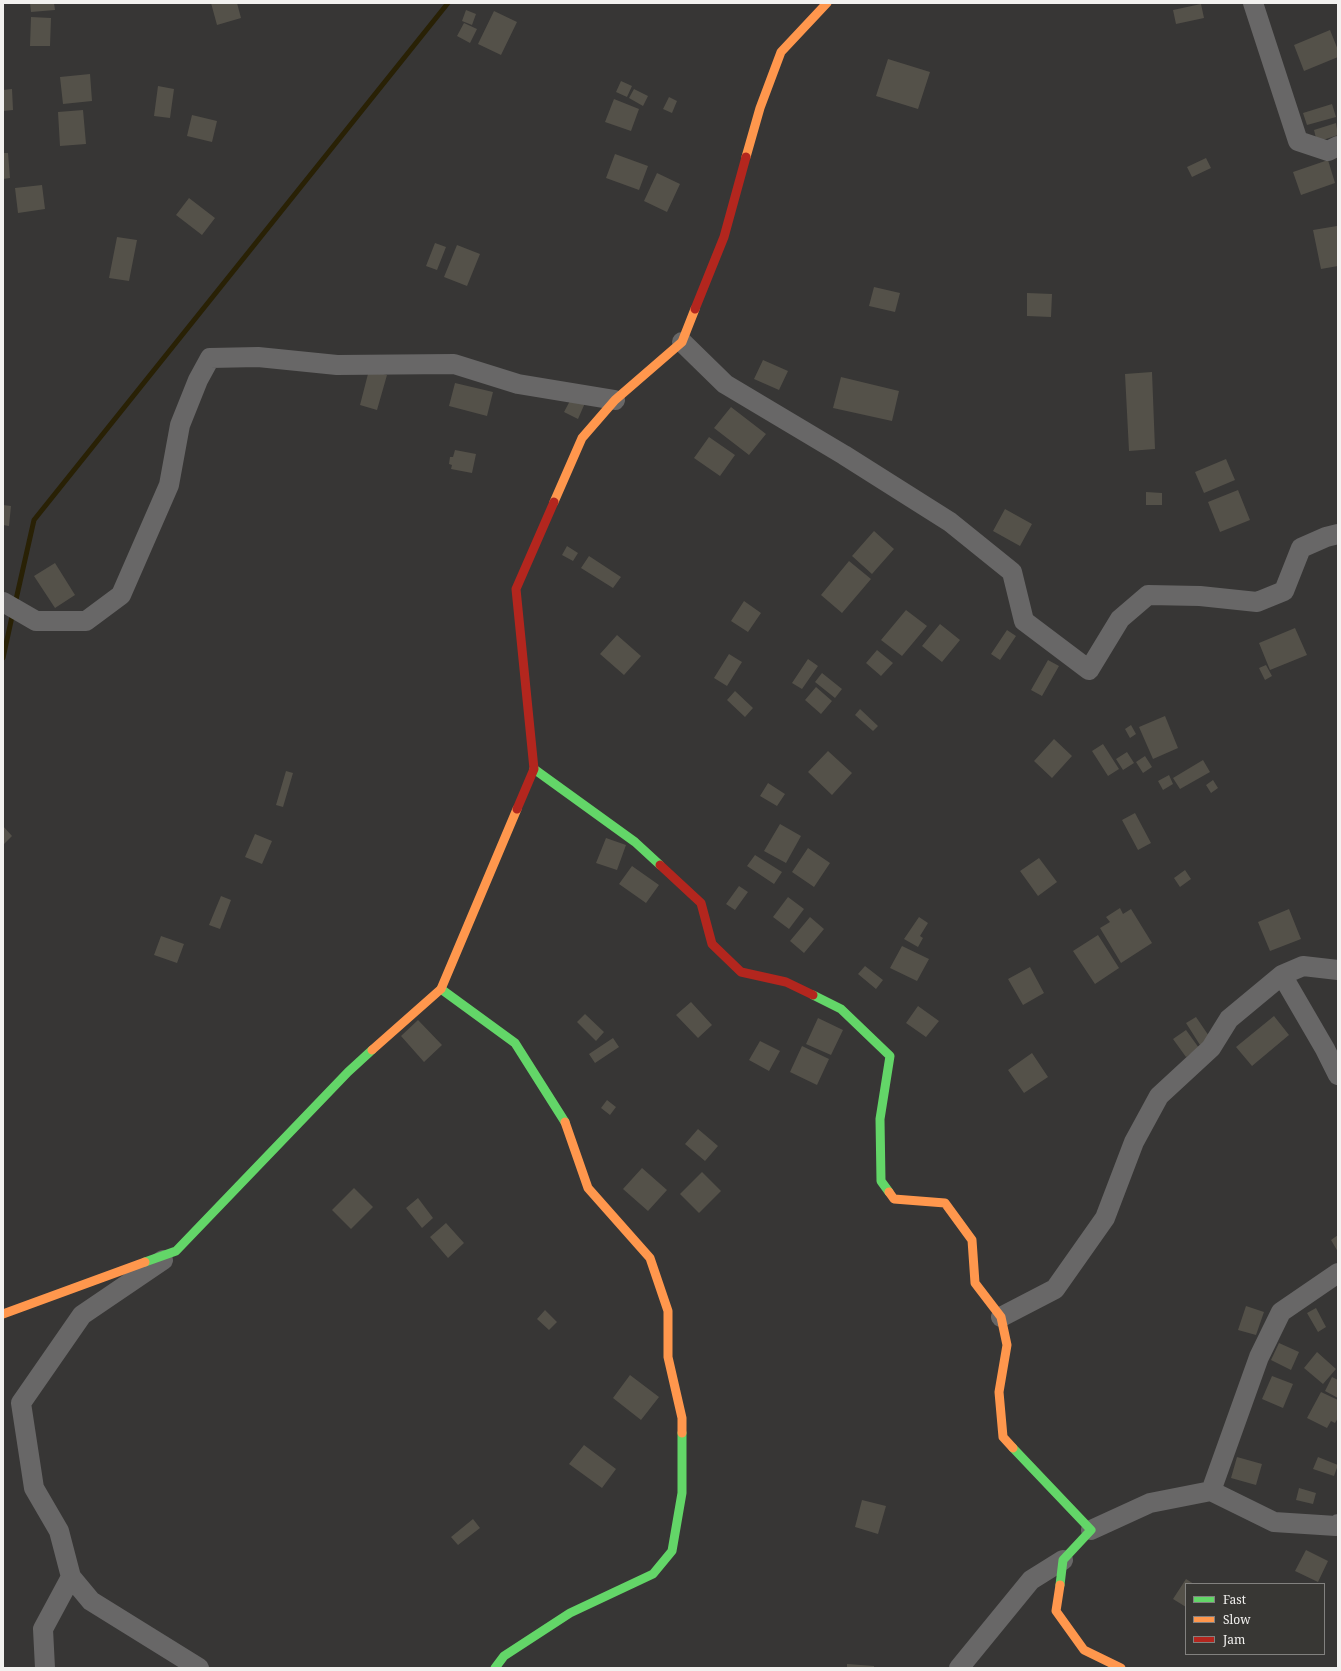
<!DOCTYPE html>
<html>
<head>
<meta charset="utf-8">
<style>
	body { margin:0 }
	#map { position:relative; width:1341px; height:1671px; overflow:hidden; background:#373635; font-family:"Noto Serif",serif }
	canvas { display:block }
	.frame { position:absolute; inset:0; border:4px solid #f2f1ef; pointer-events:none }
	.legend { position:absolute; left:1185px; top:1583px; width:140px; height:72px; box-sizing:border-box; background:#383734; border:1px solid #82817f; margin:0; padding:5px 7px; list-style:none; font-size:12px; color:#f2f1ef }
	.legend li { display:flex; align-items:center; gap:8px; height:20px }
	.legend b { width:20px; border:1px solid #82817f }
</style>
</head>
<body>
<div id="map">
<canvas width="1341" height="1671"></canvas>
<div class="frame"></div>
<ul class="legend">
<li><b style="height:5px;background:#63d668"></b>Fast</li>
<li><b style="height:5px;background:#ff974d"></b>Slow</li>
<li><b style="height:5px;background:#b3261e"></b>Jam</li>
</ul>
</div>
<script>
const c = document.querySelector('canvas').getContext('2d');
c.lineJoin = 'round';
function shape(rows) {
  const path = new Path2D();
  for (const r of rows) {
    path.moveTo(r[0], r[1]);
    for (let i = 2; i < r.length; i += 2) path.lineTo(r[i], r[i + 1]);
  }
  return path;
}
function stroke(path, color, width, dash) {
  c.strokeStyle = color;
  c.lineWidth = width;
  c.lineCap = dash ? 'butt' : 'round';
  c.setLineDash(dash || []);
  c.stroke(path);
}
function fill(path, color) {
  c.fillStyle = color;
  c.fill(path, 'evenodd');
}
const stream = shape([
	[15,604,34,520,448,3],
	[3,658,13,612]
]);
const building = shape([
	[30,3,54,3,55,10,31,12],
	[211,3,237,3,241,18,217,25],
	[1201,4,1204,18,1176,24,1173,10],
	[466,10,476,14,472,25,462,21],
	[494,11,517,22,501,55,478,44],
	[31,17,51,18,50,46,30,46],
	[464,23,477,29,470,43,457,36],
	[1330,30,1338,50,1338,57,1304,71,1294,45],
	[888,59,930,72,918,109,876,96],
	[90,74,92,101,63,104,60,77],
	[621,81,632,86,627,97,616,92],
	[158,86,174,89,170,118,154,116],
	[12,89,13,110,3,111,3,90],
	[634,89,648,96,643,106,629,98],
	[669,97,677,101,672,113,663,109],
	[614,99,639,109,631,131,605,122],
	[1332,104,1336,117,1307,125,1303,113],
	[83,110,86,144,60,146,58,112],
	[192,115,217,121,212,142,187,136],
	[1336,123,1338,135,1317,142,1314,130],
	[3,153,8,153,10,178,3,179],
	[615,154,648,166,639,190,606,178],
	[1206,158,1211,168,1192,177,1187,167],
	[1328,160,1335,183,1301,195,1293,172],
	[657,173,680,184,667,212,644,201],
	[42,185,45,209,18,213,15,188],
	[189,198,215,218,202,235,176,215],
	[1337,226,1338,266,1321,269,1313,230],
	[117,237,137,240,129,281,109,278],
	[435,243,446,247,437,270,426,266],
	[457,245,480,254,467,286,444,277],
	[874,287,900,293,895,312,869,306],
	[1027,293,1052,294,1051,317,1027,316],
	[763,360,788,371,779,390,754,379],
	[369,370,387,375,377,410,360,405],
	[1152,372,1155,449,1129,451,1125,374],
	[841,377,899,391,892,421,833,408],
	[455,383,493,392,487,416,449,406],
	[572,397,585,403,578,419,564,412],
	[731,407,766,434,749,455,714,428],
	[709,437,735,455,720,476,694,458],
	[455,450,476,454,472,473,451,469,452,465,449,464,450,457,453,457],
	[1226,459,1235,480,1204,493,1195,472],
	[1238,490,1250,520,1220,532,1208,502],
	[1146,492,1162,493,1162,505,1146,505],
	[3,505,11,506,9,526,3,525],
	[1005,509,1032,524,1020,546,993,531],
	[874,531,894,549,872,574,852,556],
	[567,546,578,553,573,561,562,555],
	[589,556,621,577,613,588,581,568],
	[849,561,871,579,842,613,821,595],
	[55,563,75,595,55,608,34,576],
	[744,601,761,613,748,632,731,621],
	[906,610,927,626,902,656,881,640],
	[940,624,960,640,942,662,922,646],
	[1295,628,1307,655,1270,670,1259,643],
	[1007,630,1016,636,1000,660,991,654],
	[617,635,641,656,624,675,600,654],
	[877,650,893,663,881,676,866,663],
	[729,654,742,662,727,686,714,678],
	[808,659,818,666,802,689,792,683],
	[1048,660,1059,666,1042,696,1031,690],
	[1266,665,1272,676,1265,680,1259,668],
	[822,673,842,689,835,698,815,682],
	[816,687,832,701,821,714,805,700],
	[735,691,753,708,745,717,727,700],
	[860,709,878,726,873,731,855,715],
	[1165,716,1178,748,1153,759,1139,727],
	[1131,725,1136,734,1130,738,1125,729],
	[1054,739,1072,756,1052,778,1034,761],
	[1103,744,1119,769,1108,776,1092,751],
	[828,751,852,773,832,795,808,772],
	[1127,752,1134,763,1123,770,1116,759],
	[1145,756,1152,767,1143,773,1136,762],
	[1203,760,1210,772,1180,789,1173,778],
	[286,771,293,773,283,807,276,805],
	[1169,775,1173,784,1163,790,1158,781],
	[1213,780,1218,788,1211,793,1206,785],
	[768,783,785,794,777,806,760,796],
	[1135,813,1151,843,1138,850,1122,820],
	[780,824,801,836,786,863,764,851],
	[3,826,12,836,3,845],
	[255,834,272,841,262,864,245,857],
	[606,838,626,845,617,870,596,863],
	[808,848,830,863,814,887,792,872],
	[755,855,782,872,774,884,747,866],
	[1039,858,1057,882,1038,896,1020,871],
	[632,866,659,885,646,903,619,884],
	[1185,870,1191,879,1180,887,1174,878],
	[739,886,748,892,735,910,726,904],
	[221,896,231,900,220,929,209,925],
	[788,897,804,909,789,929,773,917],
	[1120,908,1123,914,1131,909,1152,943,1121,963,1100,928,1110,922,1106,917],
	[1289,909,1301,939,1270,951,1258,922],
	[810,917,824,929,804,953,790,941],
	[919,917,928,923,920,936,923,938,918,947,904,939],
	[1098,935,1119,968,1095,984,1073,951],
	[161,936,184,944,177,963,154,955],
	[902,946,929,959,917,981,890,968],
	[865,966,883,980,876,989,858,974],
	[1030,967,1044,993,1023,1005,1008,979],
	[691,1002,712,1025,698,1038,676,1015],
	[918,1006,939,1021,926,1037,906,1023],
	[585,1014,604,1032,596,1041,577,1022],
	[1274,1016,1289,1035,1252,1066,1236,1047],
	[1196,1017,1211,1039,1200,1045,1186,1023],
	[818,1018,843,1030,831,1055,806,1044],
	[418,1020,442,1045,424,1062,401,1036],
	[1186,1030,1199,1048,1186,1057,1173,1039],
	[613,1038,619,1047,595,1063,589,1054],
	[760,1041,780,1051,769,1071,749,1060],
	[802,1046,829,1059,817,1085,790,1072],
	[1032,1053,1048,1077,1024,1093,1008,1070],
	[607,1100,616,1107,610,1115,601,1108],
	[698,1129,718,1146,705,1161,685,1144],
	[642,1168,667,1190,648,1211,623,1189],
	[702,1172,721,1191,699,1213,680,1194],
	[354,1188,373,1207,351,1229,332,1210],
	[418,1198,433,1218,422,1228,406,1208],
	[446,1223,464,1243,448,1258,430,1237],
	[1338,1235,1338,1252,1331,1240],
	[1246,1306,1264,1312,1256,1335,1238,1330],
	[1316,1308,1326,1327,1318,1332,1307,1313],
	[545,1310,557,1322,549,1330,537,1319],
	[1279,1343,1299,1352,1291,1370,1271,1360],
	[1317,1352,1336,1369,1323,1384,1304,1368],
	[630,1375,659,1397,641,1420,613,1398],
	[1272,1376,1293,1384,1283,1408,1262,1399],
	[1332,1377,1338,1380,1338,1398,1325,1391],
	[1321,1392,1338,1400,1338,1418,1335,1423,1331,1421,1327,1428,1307,1418],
	[584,1445,616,1469,602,1488,569,1464],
	[1237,1457,1262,1464,1256,1485,1231,1478],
	[1318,1457,1338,1465,1334,1476,1313,1469],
	[1299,1488,1316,1493,1313,1504,1296,1500],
	[862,1500,886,1506,878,1534,855,1527],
	[473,1519,480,1528,458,1545,451,1537],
	[1306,1550,1328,1561,1318,1582,1295,1571],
	[1186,1579,1194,1584,1186,1584,1186,1607,1173,1599],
	[847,1664,874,1666,874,1668,847,1668]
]);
const street = shape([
	[1253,3,1298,141,1328,151,1338,146],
	[682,342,725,384,844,455,950,522,1012,572,1024,621,1089,670,1120,619,1148,595,1200,596,1257,602,1284,591,1301,548,1326,537,1338,534],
	[3,602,36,621,86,621,121,595,169,485,180,425,198,380,210,358,258,357,337,365,454,364,518,384,615,400],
	[1282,975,1325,1049,1338,1075],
	[1001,1317,1055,1289,1105,1218,1134,1142,1159,1096,1211,1048,1229,1019,1282,975,1303,966,1338,970],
	[1211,1491,1259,1357,1281,1312,1338,1273],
	[1091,1530,1150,1503,1211,1491,1274,1522,1336,1526,1338,1524],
	[71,1577,91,1601,199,1668],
	[45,1668,43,1629,71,1577,59,1531,34,1488,21,1403,82,1315,163,1260],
	[959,1668,1031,1580,1063,1560]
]);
const fast = shape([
	[534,769,635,842,660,865],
	[441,989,515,1043,565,1122],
	[813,995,841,1009,890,1056,880,1119,881,1181,889,1192],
	[145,1262,176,1251,348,1072,372,1050],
	[1013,1448,1091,1530,1063,1560,1060,1585],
	[495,1668,504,1656,570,1613,653,1574,672,1551,682,1493,682,1433]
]);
const slow = shape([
	[746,157,760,108,781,52,827,3],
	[554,502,582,438,615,400,682,342,695,309],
	[372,1050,441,989,517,809],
	[565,1122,588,1188,650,1258,668,1311,668,1357,682,1418,682,1433],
	[889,1192,894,1199,945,1203,972,1240,975,1283,1001,1317,1007,1345,999,1392,1003,1437,1013,1448],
	[3,1314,145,1262],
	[1060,1585,1056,1611,1084,1650,1121,1668]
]);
const jam = shape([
	[695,309,724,237,746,157],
	[517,809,534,769,516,589,554,502],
	[660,865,701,903,712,944,741,972,786,982,813,995]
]);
stroke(stream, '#292105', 5);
fill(building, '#545149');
stroke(street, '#686767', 20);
stroke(fast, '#63d668', 9);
stroke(slow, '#ff974d', 9);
stroke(jam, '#b3261e', 9);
</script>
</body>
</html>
